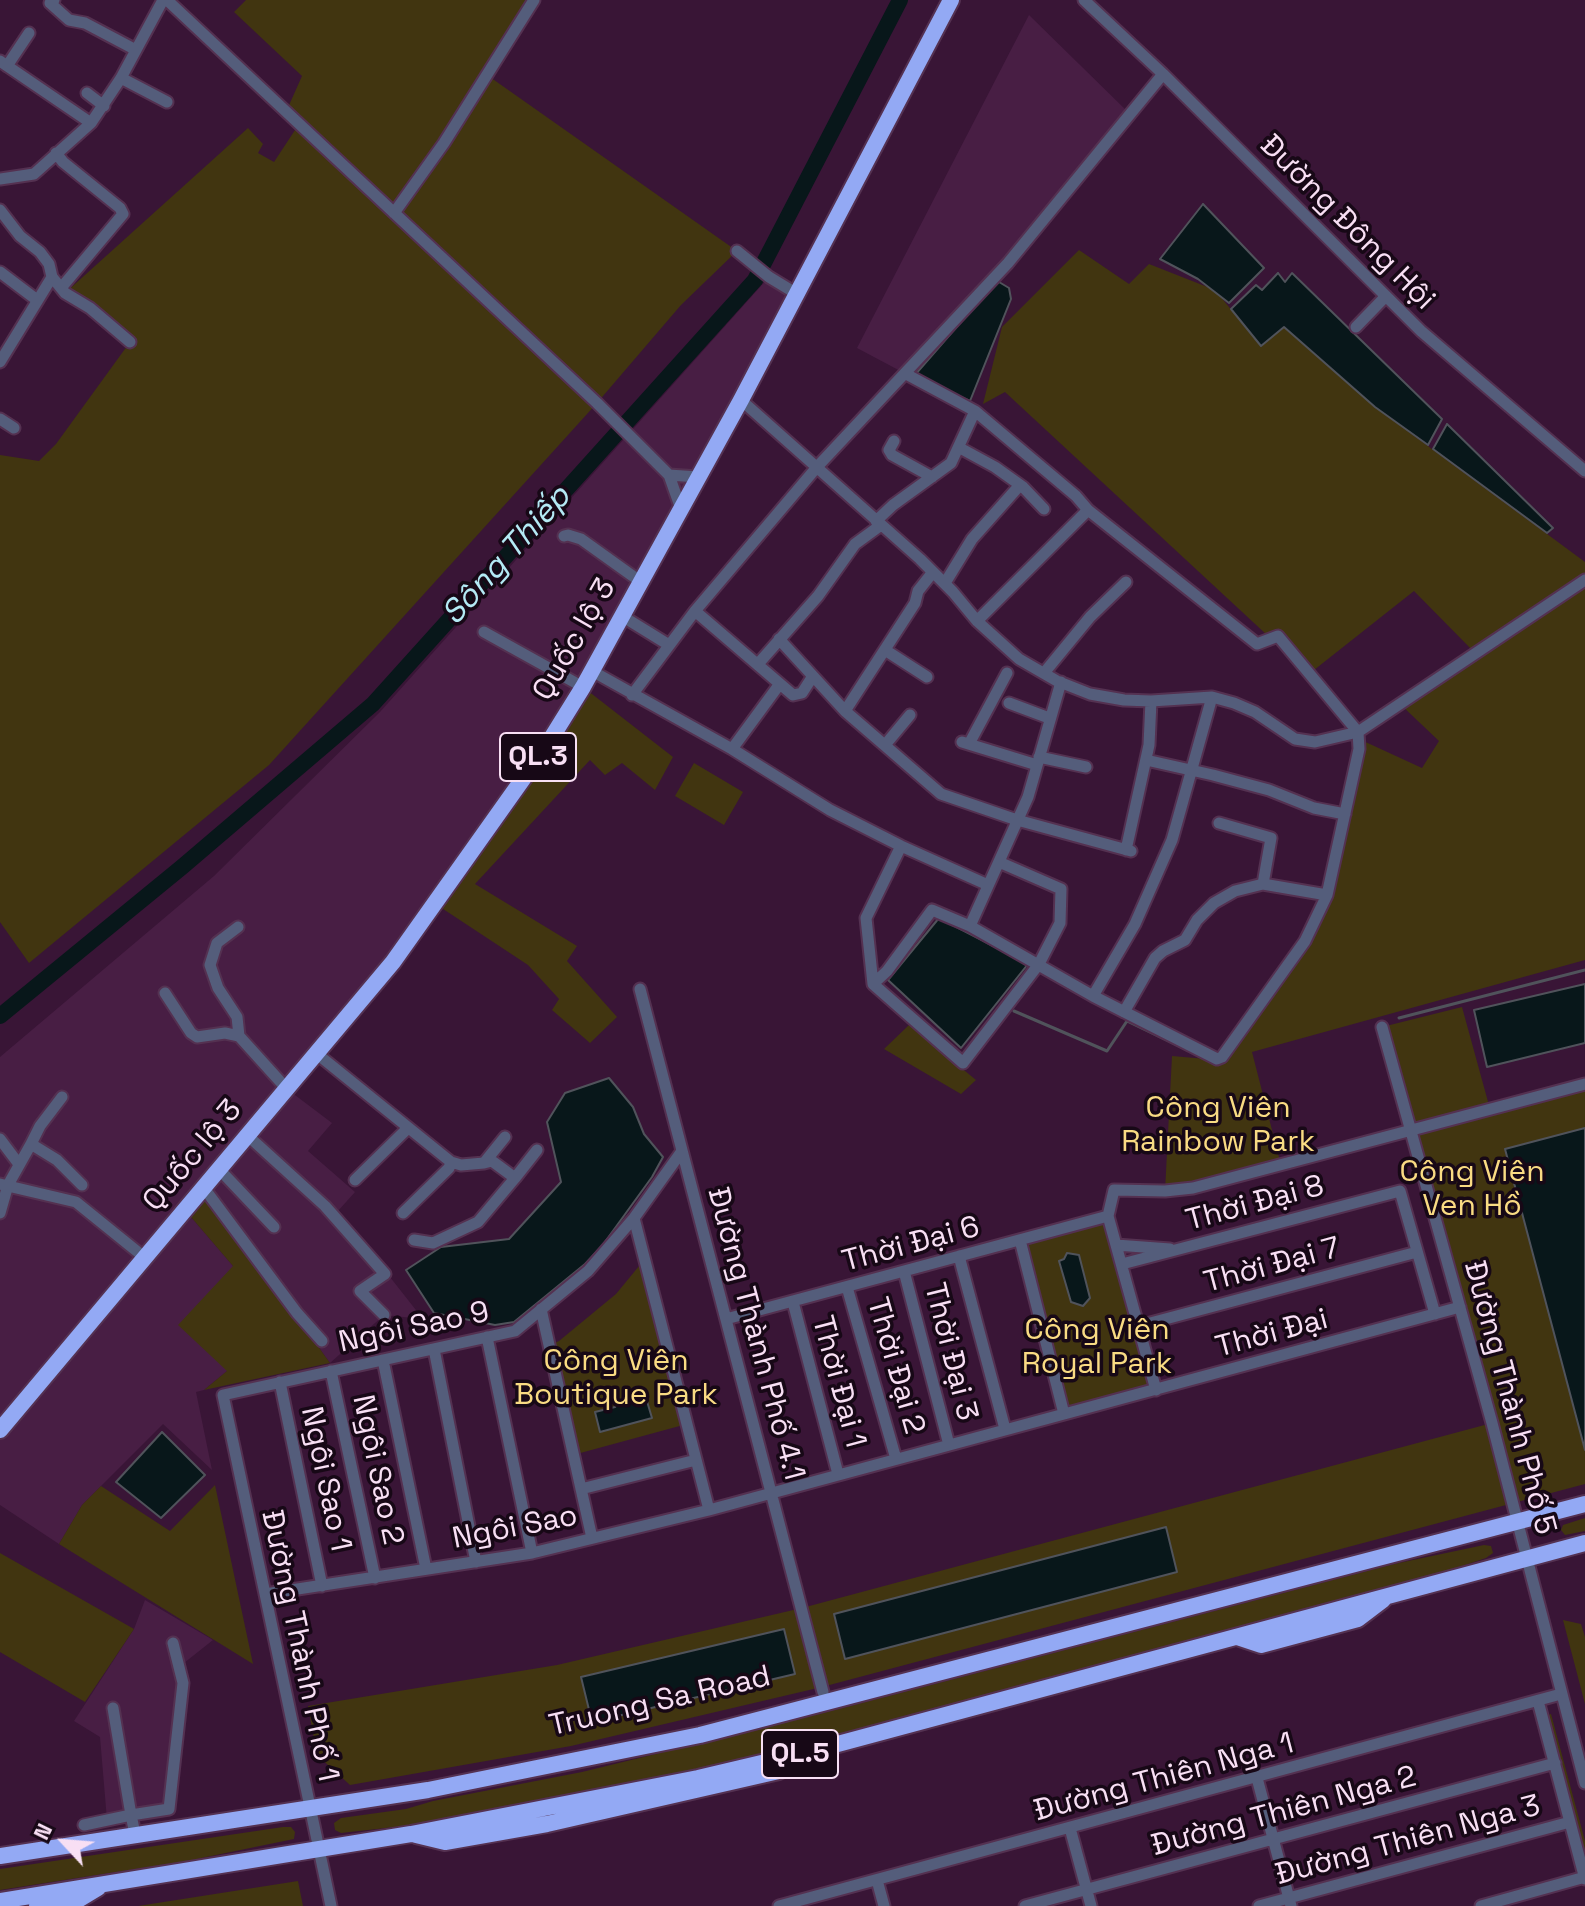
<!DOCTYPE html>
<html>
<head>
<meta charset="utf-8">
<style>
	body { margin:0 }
	#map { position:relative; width:1585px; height:1906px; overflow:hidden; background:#391536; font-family:"Space Grotesk",sans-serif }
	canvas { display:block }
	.north { position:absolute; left:24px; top:1802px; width:80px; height:80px; -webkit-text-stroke:6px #170816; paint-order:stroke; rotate:296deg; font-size:22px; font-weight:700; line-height:32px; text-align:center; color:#f8dff4 }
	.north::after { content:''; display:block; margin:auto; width:28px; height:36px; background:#f8dff4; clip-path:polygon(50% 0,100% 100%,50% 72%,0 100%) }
</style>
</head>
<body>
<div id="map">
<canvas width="1585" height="1906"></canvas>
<div class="north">N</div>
</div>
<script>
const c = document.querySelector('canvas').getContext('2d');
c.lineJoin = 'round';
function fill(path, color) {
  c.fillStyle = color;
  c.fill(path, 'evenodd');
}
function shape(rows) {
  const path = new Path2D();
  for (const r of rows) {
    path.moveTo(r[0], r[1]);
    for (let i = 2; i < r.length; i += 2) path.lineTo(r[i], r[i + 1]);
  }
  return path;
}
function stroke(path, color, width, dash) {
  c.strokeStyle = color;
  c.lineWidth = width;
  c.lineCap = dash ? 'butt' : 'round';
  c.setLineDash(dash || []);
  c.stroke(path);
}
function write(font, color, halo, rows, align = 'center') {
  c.font = font + ' "Space Grotesk",sans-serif';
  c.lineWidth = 7;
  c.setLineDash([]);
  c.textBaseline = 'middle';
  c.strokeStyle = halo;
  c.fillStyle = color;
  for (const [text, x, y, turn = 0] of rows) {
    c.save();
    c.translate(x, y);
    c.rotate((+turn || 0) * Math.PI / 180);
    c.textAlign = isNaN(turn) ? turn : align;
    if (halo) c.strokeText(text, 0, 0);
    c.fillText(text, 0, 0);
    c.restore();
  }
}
const built = shape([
	[1029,15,1130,114,906,374,857,348],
	[769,277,797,294,547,745,287,1089,332,1123,308,1151,355,1192,338,1211,423,1319,384,1315,330,1363,204,1189,185,1210,233,1266,227,1371,204,1390,196,1392,212,1470,163,1424,82,1505,59,1544,0,1505,0,1057,214,876,380,712],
	[145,1600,213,1640,179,1667,169,1809,107,1820,100,1737,74,1721,134,1629]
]);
const green = shape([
	[246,0,533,0,487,75,737,251,681,305,597,403,269,765,29,963,0,922,0,455,39,461,56,444,130,342,65,293,248,128,263,144,258,153,274,162,299,124,286,112,302,76,234,12],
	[1079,250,1129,284,1149,264,1215,290,1261,346,1284,327,1375,407,1585,562,1585,960,1252,1052,1281,1165,1165,1191,1172,1056,1218,1060,1305,941,1327,895,1359,739,1422,768,1439,741,1400,704,1475,653,1414,591,1309,674,1005,392,983,404,1002,327],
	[583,687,673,757,655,790,622,763,605,775,590,760,475,884,577,946,567,961,617,1017,590,1043,552,1010,559,999,528,965,434,903],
	[694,763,743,792,724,825,675,796],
	[1462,1007,1490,1109,1585,1084,1585,1128,1505,1149,1585,1450,1585,1484,822,1687,571,1746,350,1785,317,1755,308,1706,557,1665,802,1608,1492,1423,1382,1027],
	[909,1025,976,1080,961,1094,884,1049],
	[204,1188,330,1363,204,1390,227,1371,178,1325,233,1266,185,1210],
	[1108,1216,1156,1390,1064,1414,1020,1240],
	[644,1260,687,1424,573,1455,550,1345,559,1341,616,1294],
	[215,1485,253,1664,59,1544,82,1505,101,1486,170,1531],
	[1585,1518,1585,1531,1565,1535,1561,1530,1563,1525],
	[1484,1545,1491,1546,1493,1553,1486,1558,1399,1587,738,1761,620,1788,440,1822,341,1833,335,1830,334,1823,341,1818,406,1809,433,1801,582,1772,831,1711,1394,1564],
	[0,1553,134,1629,85,1702,0,1652],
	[1563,1620,1581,1624,1585,1637,1585,1704],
	[1551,1714,1585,1841,1585,1858,1548,1715],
	[283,1827,291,1827,295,1832,294,1839,187,1861,0,1890,0,1869],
	[298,1881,303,1906,138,1906]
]);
const water = shape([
	[1203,204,1264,268,1229,303,1198,279,1160,259,1203,204],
	[1278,273,1285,282,1292,273,1442,419,1428,445,1375,407,1284,327,1261,346,1231,309,1256,285,1262,290,1278,273],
	[999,282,1009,288,1011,299,970,401,914,376,994,284,999,282],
	[1447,424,1553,528,1547,533,1433,449,1447,424],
	[939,918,1028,964,961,1048,888,980,939,918],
	[1585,984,1585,1043,1487,1067,1474,1010,1585,984],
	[609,1078,633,1107,644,1134,663,1157,652,1177,602,1246,585,1264,514,1322,495,1325,434,1313,406,1270,441,1247,509,1239,561,1182,547,1122,565,1093,609,1078],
	[1585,1128,1585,1450,1505,1149,1585,1128],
	[1067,1253,1079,1255,1090,1298,1083,1306,1071,1302,1059,1261,1064,1259,1067,1253],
	[623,1398,630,1402,646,1398,652,1418,600,1432,595,1412,615,1407,623,1398],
	[162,1432,205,1475,161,1518,116,1482,162,1432],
	[1166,1527,1177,1572,845,1659,834,1614,1166,1527],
	[784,1629,795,1674,592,1722,581,1677,784,1629]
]);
const stream = shape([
	[1014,1011,1107,1051,1127,1021,1187,1050],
	[1399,1018,1585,970]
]);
const river = shape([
	[0,1016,182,867,373,704,755,280,900,0]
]);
const minor = shape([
	[54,0,50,3,69,20,85,23,136,50],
	[167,0,597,403,669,475,681,509],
	[1084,0,1163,74,1421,331,1585,471],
	[0,61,91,123],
	[7,66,29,33],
	[121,78,167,102],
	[87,93,104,106],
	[56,153,63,162,120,208,123,214,61,288],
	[0,179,34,174,91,123,121,78,163,0],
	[0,210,20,236,40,252,49,264,52,277,65,293,90,308,130,342],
	[394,213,444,143,534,0],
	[737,251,769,277,797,294],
	[0,272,37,300],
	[1356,327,1386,296],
	[0,362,52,277],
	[906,374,975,411,1076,496,1088,510,1257,644,1278,636,1358,732,1359,749,1327,895,1263,884,1235,891,1214,903,1197,920,1185,940,1163,951,1155,958,1124,1012],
	[741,400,920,559,953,592,977,621,1019,659,1057,681,1090,694,1124,700,1151,701,1212,697,1234,703,1255,712,1295,739,1315,742,1358,732,1585,580],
	[0,419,14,428],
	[894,441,889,450,892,455,932,477],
	[960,448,995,467,1023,487,1044,509],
	[669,475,698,477],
	[876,521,893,505,951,463,975,411],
	[564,536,568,535,581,539,641,582],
	[945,583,972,539,1020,485],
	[695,611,793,695,802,693,813,676],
	[622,616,669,645],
	[977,621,1088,510],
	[484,632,583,687],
	[779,639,845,711,941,794,1017,820,1131,851],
	[885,650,927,677],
	[758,664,818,596,855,544,881,525],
	[592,671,732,749,830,810,901,846,988,885],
	[1044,673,1090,617,1126,582],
	[632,695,695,611,817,467,1008,263,1163,74],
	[1009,703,1049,718],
	[845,711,915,603,918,591,933,572],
	[962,742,1037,765],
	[969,744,1007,673],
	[885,745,910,715],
	[732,749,779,685],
	[1039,757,1086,767],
	[1146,760,1213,775,1269,790,1314,808,1345,814],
	[1219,823,1271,838,1263,884],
	[901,846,866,918,873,984,963,1063,1039,964,1060,923,1061,889,999,862],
	[1126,850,1149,745,1151,701],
	[970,926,1093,996,1217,1059,1222,1057,1305,941,1327,895],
	[238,927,217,943,210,965,218,988,237,1017,239,1036],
	[873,984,887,971,932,910,970,926,1028,797,1061,682],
	[640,989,823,1692],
	[165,993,191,1033,197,1037,225,1033,239,1036,286,1088],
	[1093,996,1135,924,1172,840,1212,697],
	[1382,1027,1492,1423,1585,1783],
	[316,1053,451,1162,461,1165,484,1163,505,1137],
	[247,1135,325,1206,385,1274,360,1291,384,1315],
	[0,1139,18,1163],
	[31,1144,40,1126,62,1097],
	[219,1169,274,1227],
	[515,1178,537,1150],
	[355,1180,408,1128],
	[0,1184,76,1202,144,1257],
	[204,1188,297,1313,322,1341],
	[0,1213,8,1185,31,1144,57,1160,82,1185],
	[403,1213,449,1168,451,1162],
	[634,1218,709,1510],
	[414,1240,433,1243,478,1222,515,1178,492,1161,484,1163],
	[1020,1240,1064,1414],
	[1116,1245,1170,1249],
	[959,1256,1005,1429],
	[1122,1264,1400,1191,1435,1314],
	[904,1271,949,1445],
	[847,1287,896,1459],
	[793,1302,838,1474],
	[541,1309,592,1538],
	[726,1319,1108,1216],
	[1139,1326,1417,1252],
	[487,1337,532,1553],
	[434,1349,476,1562],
	[383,1360,426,1569],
	[331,1371,375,1578],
	[280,1382,322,1586],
	[1156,1390,1108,1216,1114,1190,1165,1191,1193,1188,1585,1084],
	[581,1489,696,1460],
	[265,1594,532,1553,709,1510,1460,1307],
	[1538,1701,1585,1879],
	[113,1708,131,1815,169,1809,183,1683,173,1643],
	[1257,1778,1291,1906],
	[84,1825,131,1815,135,1834],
	[1070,1828,1091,1906],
	[877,1880,884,1906],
	[331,1906,223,1395,515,1331,588,1271,634,1218,682,1151],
	[779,1906,1561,1694],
	[1025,1906,1555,1763],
	[1259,1906,1570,1822],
	[1481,1906,1585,1877]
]);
const highway = shape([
	[0,1430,393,962,547,745,583,687,741,400,951,0],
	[1237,1637,1261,1645,1358,1619,1383,1600],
	[416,1835,445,1842,547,1824,779,1771,797,1759],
	[0,1856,428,1790,700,1735,1585,1504],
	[0,1901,411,1834,698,1778,808,1752,1585,1543],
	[37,1906,78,1900,98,1888]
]);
const shields = [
	[538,757,76],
	[800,1754,76]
];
const shieldNames = [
	["QL.3",538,757],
	["QL.5",800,1754]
];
const streetNames = [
	["Đường Đông Hội",1347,223,45],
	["Quốc lộ 3",575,640,-60],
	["Quốc lộ 3",193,1156,-50],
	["Thời Đại 8",1255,1204,-15],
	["Thời Đại 6",911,1245,-15],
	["Thời Đại 7",1272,1266,-15],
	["Ngôi Sao 9",414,1328,-12],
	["Đường Thành Phố 4.1",755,1334,75],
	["Thời Đại",1272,1334,-15],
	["Thời Đại 3",950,1352,76],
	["Thời Đại 2",895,1366,74],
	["Thời Đại 1",838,1382,75],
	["Đường Thành Phố 5",1509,1398,75],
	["Ngôi Sao 2",377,1470,78],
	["Ngôi Sao 1",325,1479,78],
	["Ngôi Sao",515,1528,-11],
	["Đường Thành Phố 1",299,1646,78],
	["Truong Sa Road",660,1702,-13],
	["Đường Thiên Nga 1",1164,1778,-15],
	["Đường Thiên Nga 2",1284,1812,-15],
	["Đường Thiên Nga 3",1408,1841,-15]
];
const parkNames = [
	["Công Viên",1218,1109],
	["Rainbow Park",1218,1143],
	["Công Viên",1472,1173],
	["Ven Hồ",1472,1207],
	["Công Viên",1097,1331],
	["Royal Park",1097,1365],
	["Công Viên",616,1362],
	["Boutique Park",616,1396]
];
const waterNames = [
	["Sông Thiếp",507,556,-48]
];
fill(built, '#481e44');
fill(green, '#413510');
fill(water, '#08171a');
stroke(water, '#50535b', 2);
stroke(stream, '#50535b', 3);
stroke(river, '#08171a', 16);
stroke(minor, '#543151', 15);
stroke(highway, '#543151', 20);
stroke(minor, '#545d7b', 11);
stroke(highway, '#93a9f4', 16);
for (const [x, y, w] of shields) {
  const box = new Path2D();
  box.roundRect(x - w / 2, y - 24, w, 48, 6);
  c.fillStyle = '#170816';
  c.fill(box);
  stroke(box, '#f8dff4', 2);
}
write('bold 28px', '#f8dff4', null, shieldNames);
write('30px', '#f8dff4', '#170816', streetNames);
write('30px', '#f9db83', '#170816', parkNames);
write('italic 32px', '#b4eaf5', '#170816', waterNames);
</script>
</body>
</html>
